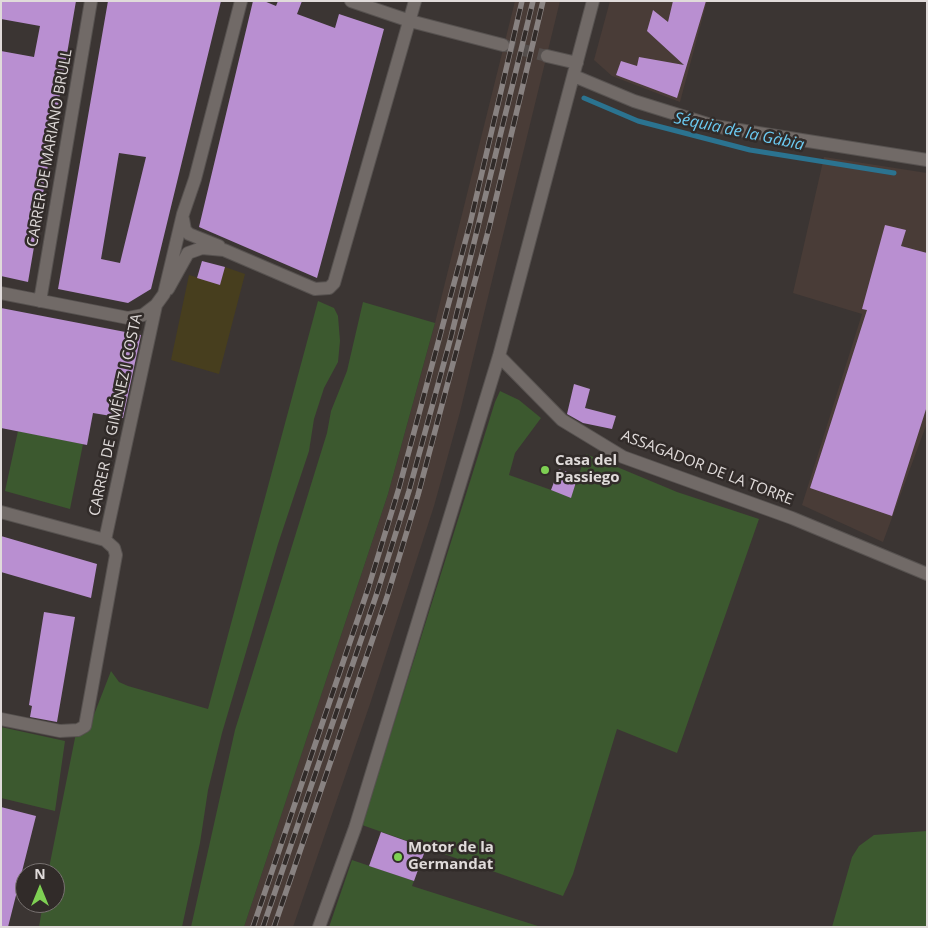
<!DOCTYPE html>
<html>
<head>
<meta charset="utf-8">
<style>
	body { margin:0 }
	#map { position:relative; width:928px; height:928px; overflow:hidden; background:#3b3533; font-family:"Open Sans",sans-serif }
	canvas { display:block }
	.frame { position:absolute; inset:0; border:2px solid #e0dbda; pointer-events:none }
	.north { position:absolute; left:15px; top:863px; width:50px; height:50px; box-sizing:border-box; background:#312b29; border:1px solid #777170; border-radius:50%; rotate:0deg; font-size:14px; font-weight:700; line-height:20px; text-align:center; color:#e0dbda }
	.north::after { content:''; display:block; margin:auto; width:18px; height:22px; background:#7ed053; clip-path:polygon(50% 0,100% 100%,50% 72%,0 100%) }
</style>
</head>
<body>
<div id="map">
<canvas width="928" height="928"></canvas>
<div class="frame"></div>
<div class="north">N</div>
</div>
<script>
const c = document.querySelector('canvas').getContext('2d');
c.lineJoin = 'round';
function fill(path, color) {
  c.fillStyle = color;
  c.fill(path, 'evenodd');
}
function shape(rows) {
  const path = new Path2D();
  for (const r of rows) {
    path.moveTo(r[0], r[1]);
    for (let i = 2; i < r.length; i += 2) path.lineTo(r[i], r[i + 1]);
  }
  return path;
}
function stroke(path, color, width, dash) {
  c.strokeStyle = color;
  c.lineWidth = width;
  c.lineCap = dash ? 'butt' : 'round';
  c.setLineDash(dash || []);
  c.stroke(path);
}
function write(font, color, halo, rows, align = 'center') {
  c.font = font + ' "Open Sans",sans-serif';
  c.lineWidth = 5;
  c.setLineDash([]);
  c.textBaseline = 'middle';
  c.strokeStyle = halo;
  c.fillStyle = color;
  for (const [text, x, y, turn = 0] of rows) {
    c.save();
    c.translate(x, y);
    c.rotate((+turn || 0) * Math.PI / 180);
    c.textAlign = isNaN(turn) ? turn : align;
    if (halo) c.strokeText(text, 0, 0);
    c.fillText(text, 0, 0);
    c.restore();
  }
}
const built = shape([
	[515,1,560,1,460,412,434,506,370,704,293,927,244,927,388,494,435,323],
	[610,1,707,1,680,102,612,76,594,60],
	[824,157,927,173,927,423,883,542,802,505,862,314,793,293]
]);
const green = shape([
	[318,301,334,308,338,316,340,341,338,362,324,388,314,419,309,451,278,544,222,733,208,790,200,843,182,927,39,927,43,903,55,903,55,873,48,873,76,733,90,725,111,671,119,682,128,686,208,709],
	[363,302,435,323,433,330,388,494,244,927,191,927,235,730,327,433,331,411,347,371],
	[500,391,519,400,541,418,515,453,509,475,571,497,586,454,677,492,759,519,677,753,617,729,573,874,563,896,362,825,495,402],
	[18,431,83,444,70,509,5,491],
	[1,727,65,741,55,811,1,798],
	[927,831,927,927,832,927,852,857,859,846,874,835],
	[352,860,414,881,412,886,541,927,329,927]
]);
const sand = shape([
	[225,267,245,274,219,374,171,360,189,275,220,284]
]);
const stream = shape([
	[584,98,638,121,750,150,894,173]
]);
const building = shape([
	[1,1,76,1,28,282,1,276,1,51,34,57,40,26,1,19],
	[108,1,221,1,151,289,128,303,58,289],
	[119,153,146,157,120,263,101,259],
	[253,1,264,1,276,6,278,1,302,1,297,14,335,28,339,14,384,29,317,278,199,227],
	[673,1,706,1,677,98,616,75,621,61,637,66,639,57,684,65,647,31,653,10,668,22],
	[885,225,906,230,901,246,927,253,927,406,892,516,810,488,867,310,862,309],
	[202,261,225,267,220,285,197,278],
	[1,308,141,335,123,418,93,413,87,445,1,428],
	[574,384,590,389,585,408,616,416,612,429,583,423,567,414],
	[559,469,578,476,571,498,551,490],
	[1,536,97,564,91,598,1,572],
	[44,612,75,617,57,722,30,717,32,706,29,705],
	[1,807,36,816,8,927,1,927],
	[381,832,426,848,414,881,369,866]
]);
const minorTunnel = shape([
	[503,45,547,56]
]);
const minor = shape([
	[351,1,410,21,503,45],
	[547,56,577,63],
	[574,76,634,101,714,126,927,160],
	[183,219,185,230,189,234,219,246],
	[168,289,188,253,202,248,224,250,315,289,329,288,334,283,415,1],
	[1,293,128,318,143,315,156,305],
	[40,301,91,1],
	[499,356,562,420,623,457,792,518,927,574],
	[1,512,105,540,114,548,116,555,85,726,78,730,60,731,1,719],
	[105,540,156,305,164,294,183,214,195,179,241,1],
	[319,927,355,828,499,356,593,1]
]);
const rail = shape([
	[253,927,368,589,399,488,470,224,522,1],
	[263,927,377,593,409,491,451,337,533,1],
	[274,927,387,597,418,495,489,228,543,1]
]);
const markers = [
	[545,470,5,"#7ed053"],
	[398,857,5,"#7ed053"]
];
const streetNames = [
	["CARRER DE MARIANO BRULL",50,148,-80],
	["CARRER DE GIMÉNEZ I COSTA",116,415,-78],
	["ASSAGADOR DE LA TORRE",707,468,21]
];
const poiNames = [
	["Casa del",555,461],
	["Passiego",555,478],
	["Motor de la",408,848],
	["Germandat",408,865]
];
const waterNames = [
	["Séquia de la Gàbia",739,132,12]
];
fill(built, '#493c37');
fill(green, '#3c592f');
fill(sand, '#473e1e');
stroke(stream, '#2b7390', 5);
fill(building, '#b98fd1');
stroke(minorTunnel, '#544e4c', 12, [12, 6]);
stroke(minor, '#575250', 14);
stroke(minor, '#716a67', 12);
stroke(rail, '#888281', 5.5);
stroke(rail, '#312b29', 4, [11]);
for (const [x, y, r, color] of markers) {
  const dot = new Path2D();
  dot.arc(x, y, r, 0, 2 * Math.PI);
  c.fillStyle = color;
  c.fill(dot);
  stroke(dot, '#312b29', 2);
}
write('15px', '#e0dbda', '#312b29', streetNames);
write('bold 15px', '#e0dbda', '#312b29', poiNames, 'left');
write('italic 16px', '#6cccf4', '#312b29', waterNames);
</script>
</body>
</html>
